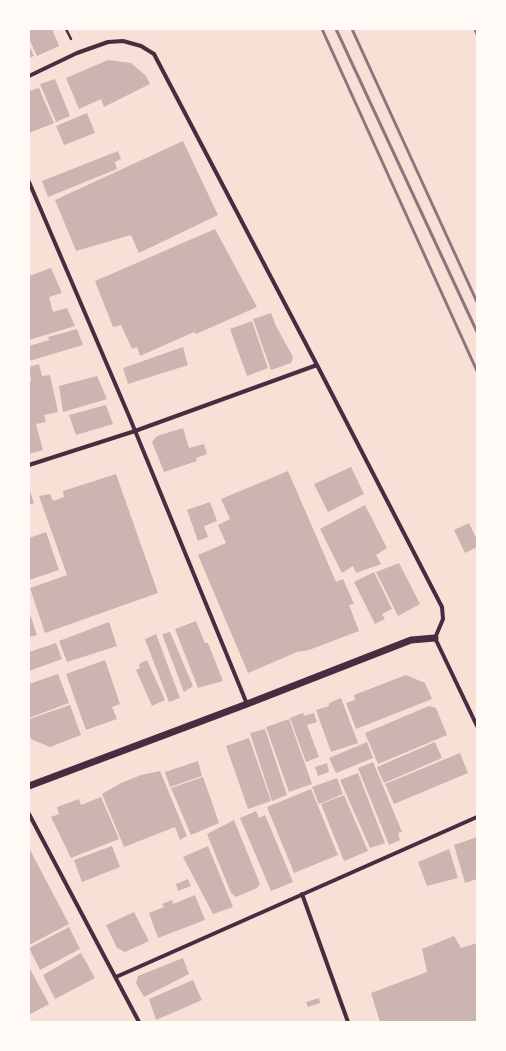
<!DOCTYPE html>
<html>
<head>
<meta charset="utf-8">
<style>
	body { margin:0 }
	#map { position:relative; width:506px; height:1051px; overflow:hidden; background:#f7e1d7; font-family:"Noto Sans",sans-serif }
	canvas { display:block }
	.frame { position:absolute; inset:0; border:30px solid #fffaf5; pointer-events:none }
</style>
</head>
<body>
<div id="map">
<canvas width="506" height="1051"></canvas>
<div class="frame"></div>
</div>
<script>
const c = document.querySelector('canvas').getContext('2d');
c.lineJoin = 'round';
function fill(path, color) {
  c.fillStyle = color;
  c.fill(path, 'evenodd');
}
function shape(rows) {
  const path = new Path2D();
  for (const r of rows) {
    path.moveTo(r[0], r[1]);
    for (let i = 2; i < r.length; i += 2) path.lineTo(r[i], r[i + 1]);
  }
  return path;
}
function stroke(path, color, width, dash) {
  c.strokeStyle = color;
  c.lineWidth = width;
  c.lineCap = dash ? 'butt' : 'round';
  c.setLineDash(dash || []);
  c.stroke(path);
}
const building = shape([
	[29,29,52,29,59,46,37,56,29,39],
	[29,45,34,56,29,58],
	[108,60,131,63,146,76,150,84,104,107,101,99,79,109,66,78],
	[55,79,70,116,56,122,40,84],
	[39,88,54,123,29,133,29,91],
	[87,113,95,133,64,145,56,126],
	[183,141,218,215,139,253,131,235,76,251,55,200],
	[118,151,121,159,115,162,117,169,48,197,42,181],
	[215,229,257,307,196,334,194,332,140,356,137,347,132,349,121,325,113,327,95,281],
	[51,268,62,293,49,297,53,312,67,308,75,326,29,340,29,276],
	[271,313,276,326,293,357,291,363,271,370,253,319],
	[252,321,268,368,247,376,230,329],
	[77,329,83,345,29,361,29,346,49,340,48,337],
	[183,347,188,365,128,384,123,368],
	[39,364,42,376,50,375,58,412,44,415,46,422,36,424,43,450,29,454,29,381,31,381,29,367],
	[97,376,107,399,63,412,59,386],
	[106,405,113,424,76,435,69,415],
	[183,428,189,448,204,444,207,454,196,458,197,461,164,472,152,442,157,436],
	[351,467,364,494,328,512,314,484],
	[288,471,336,582,343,579,354,604,349,605,359,631,309,650,297,652,248,673,198,555,226,543,218,525,230,519,221,499],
	[116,474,158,593,45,633,30,588,67,575,39,496,50,494,53,501,64,497,63,491],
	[29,488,34,503,29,505],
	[210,502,217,521,204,526,208,537,198,541,187,510],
	[365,505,387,548,376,555,381,564,356,573,353,566,342,573,320,529],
	[469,523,477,540,477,547,465,553,454,530],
	[46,532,59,570,29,580,29,538],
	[399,563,420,604,398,616,376,572],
	[374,572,392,609,382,614,385,619,375,624,354,582],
	[29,611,37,635,29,637],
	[196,621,205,643,208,643,223,681,198,688,175,629],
	[109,622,117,646,67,662,59,641],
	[170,632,193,686,184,692,162,634],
	[156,634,180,698,169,702,145,639],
	[56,643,62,659,29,671,29,652],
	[105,660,120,704,112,707,117,719,86,730,66,674],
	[147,660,165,700,152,706,136,670,140,668,139,664],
	[58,674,69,703,29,718,29,684],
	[406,675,425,683,432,699,356,729,346,703,355,700,354,695],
	[341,698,358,743,331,752,316,710,329,706,329,703],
	[70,705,81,735,50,747,31,739,29,731,29,719],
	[429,706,436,708,447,735,378,764,365,733],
	[303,713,304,716,314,713,317,722,307,725,319,757,306,762,290,718],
	[289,719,312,784,289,792,266,727],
	[265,729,287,795,272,801,250,733],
	[249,738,271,801,248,809,226,746],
	[367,742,373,758,336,773,329,758],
	[435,742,442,758,384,783,377,767],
	[460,753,468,773,394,804,385,784],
	[198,761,202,776,170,787,165,772],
	[373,762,402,832,398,833,400,840,389,845,358,768],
	[327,763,329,772,318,776,315,767],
	[160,771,187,836,180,840,175,827,124,847,102,794,121,783,141,775],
	[358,773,385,843,370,848,340,780],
	[203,777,219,823,191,835,171,788],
	[337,778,343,794,319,804,312,787],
	[311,789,338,855,294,873,267,807],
	[344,795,368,851,344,861,321,804],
	[101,797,119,839,71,858,51,817,59,814,57,807,79,799,81,805],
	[256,811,259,818,265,815,293,882,271,891,240,818],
	[234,820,260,884,257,888,236,897,231,893,207,834],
	[477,837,477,879,465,883,454,845],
	[112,846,120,867,82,882,74,860],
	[208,846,233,907,213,914,183,857],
	[29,848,69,924,29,945],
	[449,849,458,878,427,886,418,862],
	[188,879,191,886,178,891,176,884],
	[195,895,205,920,158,938,149,913,164,907,162,904,172,900,173,904],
	[134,912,149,941,125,952,117,948,106,925],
	[69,927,80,949,40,970,29,948],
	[454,936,461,948,477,943,477,1022,380,1022,371,993,427,972,422,949],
	[81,953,95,978,55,999,43,975],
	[183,958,189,974,144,997,136,983,138,976],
	[29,967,49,1004,29,1015],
	[193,980,202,1000,156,1020,149,999],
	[319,998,320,1003,308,1007,306,1002]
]);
const path = shape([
	[66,29,71,39]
]);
const minor = shape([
	[29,76,77,53,108,42,123,41,141,46,154,54,317,365,442,607,443,619,435,638,477,726],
	[29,182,129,416,247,704],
	[29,465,135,431,317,365],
	[29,814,139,1022],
	[302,894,348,1022],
	[116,977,477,817]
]);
const tertiary = shape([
	[29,786,247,704,411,640,435,638]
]);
const rail = shape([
	[322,29,477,371],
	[336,29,477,332],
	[352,29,477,302],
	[475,29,477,34]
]);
fill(building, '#ccb4b1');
stroke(path, '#4a2c40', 2.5);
stroke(minor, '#4a2c40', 4);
stroke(tertiary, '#4a2c40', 7);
stroke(rail, '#8f747c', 3);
</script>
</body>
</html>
